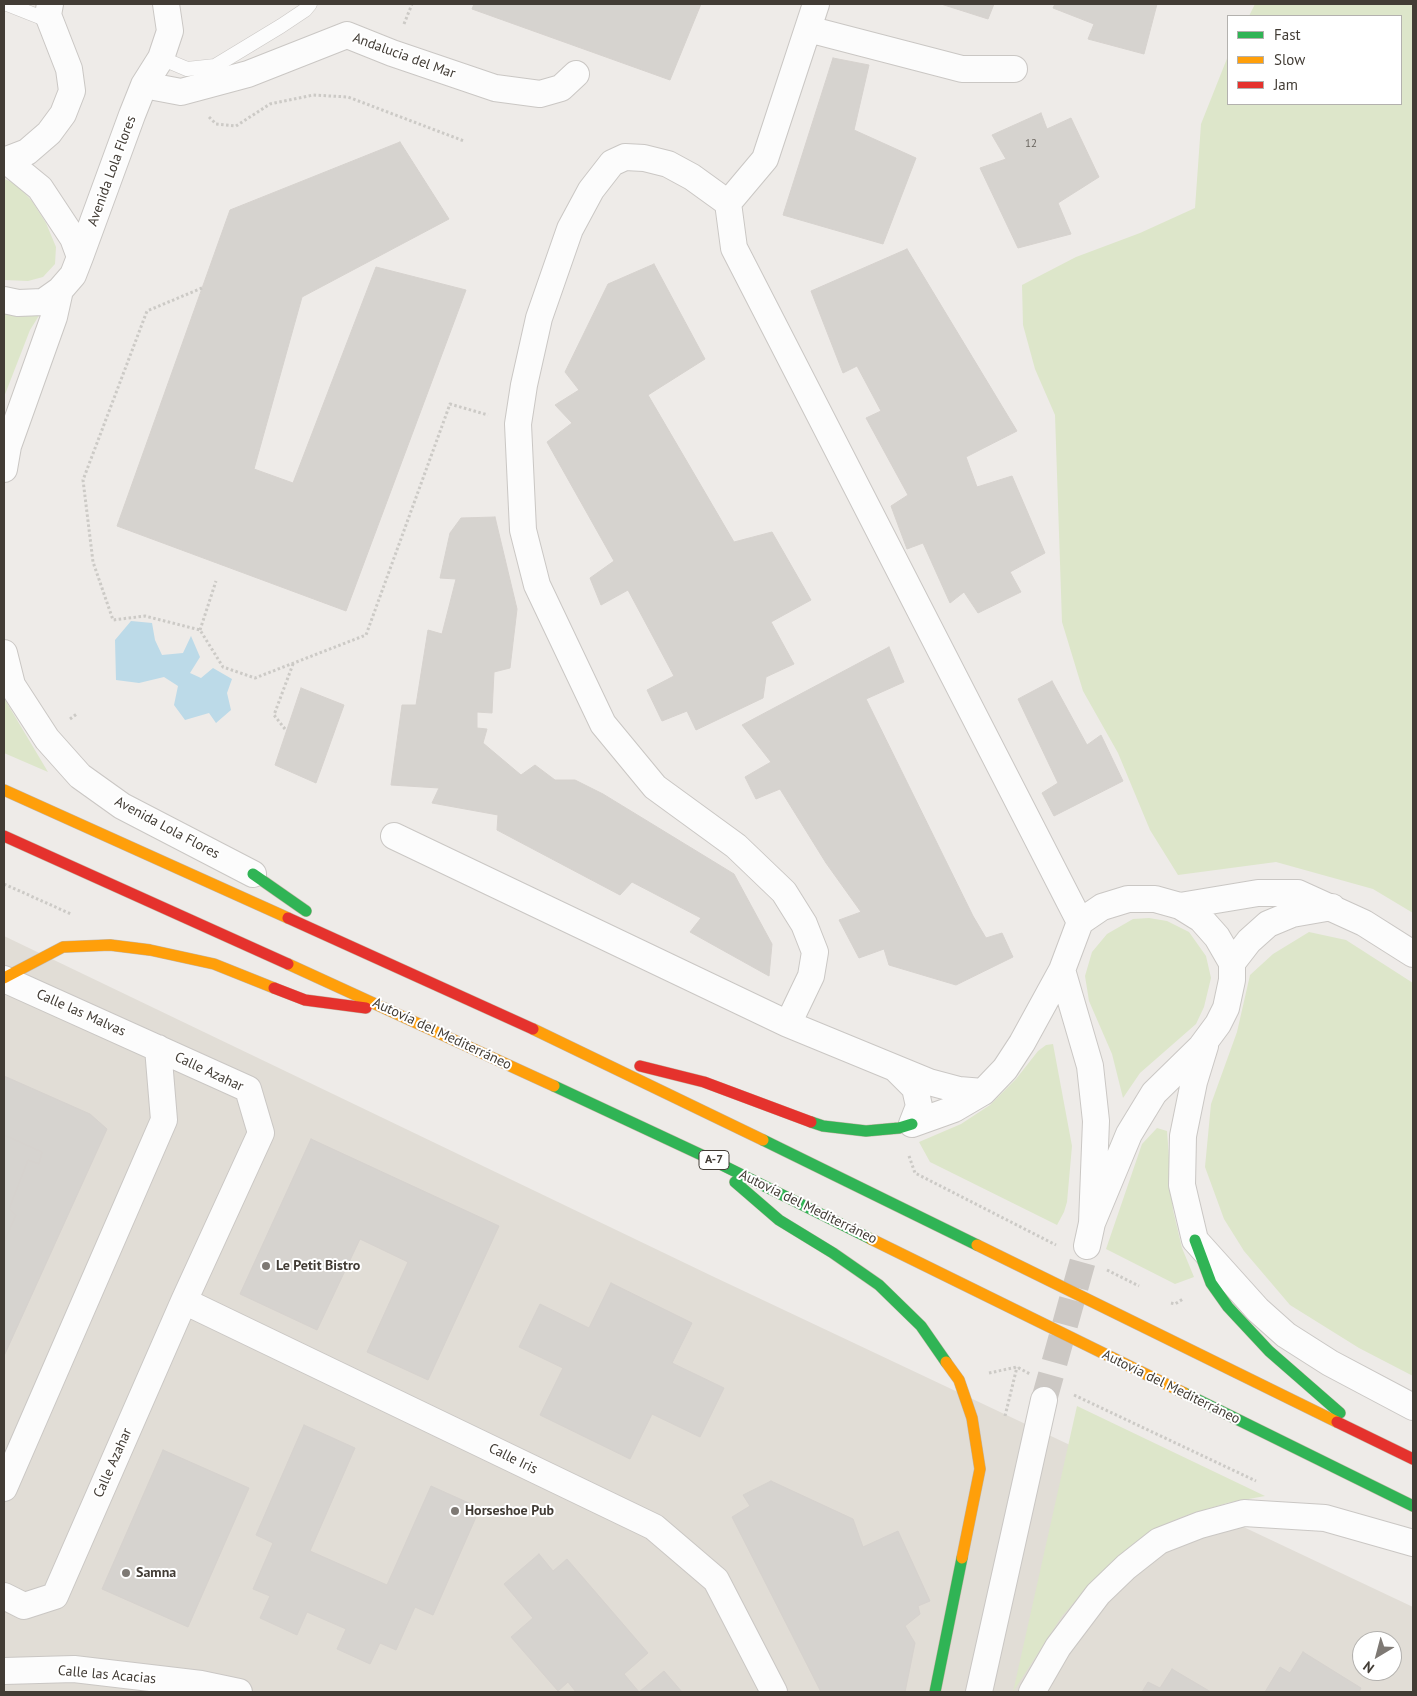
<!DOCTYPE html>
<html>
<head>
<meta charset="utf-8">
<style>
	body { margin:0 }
	#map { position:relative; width:1417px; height:1696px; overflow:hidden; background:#eeebe8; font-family:"PT Sans",sans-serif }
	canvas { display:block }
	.frame { position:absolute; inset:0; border:5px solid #423c35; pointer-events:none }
	.legend { position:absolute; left:1227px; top:15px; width:175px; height:90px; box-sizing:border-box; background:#fff; border:1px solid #b3b1ae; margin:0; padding:6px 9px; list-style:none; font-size:15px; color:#423c35 }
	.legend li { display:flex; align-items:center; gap:10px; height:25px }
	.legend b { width:25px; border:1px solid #b3b1ae }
	.north { position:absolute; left:1352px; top:1631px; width:50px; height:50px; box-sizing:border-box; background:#fff; border:1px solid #b3b1ae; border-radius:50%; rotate:217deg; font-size:14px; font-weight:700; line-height:20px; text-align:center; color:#423c35 }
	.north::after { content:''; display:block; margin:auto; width:18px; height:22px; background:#7e7974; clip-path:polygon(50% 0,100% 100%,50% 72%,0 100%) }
</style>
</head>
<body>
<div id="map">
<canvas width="1417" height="1696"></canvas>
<div class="frame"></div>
<ul class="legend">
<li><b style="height:6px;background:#30b455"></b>Fast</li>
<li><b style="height:6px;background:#ff9f0a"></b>Slow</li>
<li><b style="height:6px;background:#e5322d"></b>Jam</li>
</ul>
<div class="north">N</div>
</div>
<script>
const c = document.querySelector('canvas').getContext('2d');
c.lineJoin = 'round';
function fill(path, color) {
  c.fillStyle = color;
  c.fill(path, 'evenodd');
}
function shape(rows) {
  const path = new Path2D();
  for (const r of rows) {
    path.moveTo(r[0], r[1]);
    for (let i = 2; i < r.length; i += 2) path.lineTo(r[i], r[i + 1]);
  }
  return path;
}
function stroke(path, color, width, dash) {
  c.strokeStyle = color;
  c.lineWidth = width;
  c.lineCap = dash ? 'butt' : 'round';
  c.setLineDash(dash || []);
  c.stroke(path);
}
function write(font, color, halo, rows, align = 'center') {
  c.font = font + ' "PT Sans",sans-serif';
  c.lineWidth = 4;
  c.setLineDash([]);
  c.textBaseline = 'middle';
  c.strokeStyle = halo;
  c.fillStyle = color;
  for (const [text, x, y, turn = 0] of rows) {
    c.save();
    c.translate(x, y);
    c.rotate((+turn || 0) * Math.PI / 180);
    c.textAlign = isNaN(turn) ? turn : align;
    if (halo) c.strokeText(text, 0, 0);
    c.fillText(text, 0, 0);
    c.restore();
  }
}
const residential = shape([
	[4,936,712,1276,1413,1607,1413,1692,4,1692],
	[1362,1641,1392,1641,1392,1671,1362,1671]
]);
const green = shape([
	[1255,4,1413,4,1413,913,1373,889,1276,862,1178,875,1150,830,1118,753,1083,691,1062,622,1055,415,1035,369,1023,325,1022,285,1076,257,1140,233,1195,208,1201,124,1228,56,1228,104,1401,104,1401,16,1249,16],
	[4,179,15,183,32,201,46,223,56,247,55,264,43,277,28,281,4,280],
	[4,307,40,314,30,330,4,397],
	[4,698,48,772,4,753],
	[1149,918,1167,921,1189,932,1206,956,1211,978,1204,1007,1196,1024,1140,1073,1123,1098,1112,1054,1089,1001,1085,976,1092,952,1107,934,1133,919],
	[1309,932,1346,940,1413,983,1413,1376,1359,1348,1290,1305,1244,1251,1224,1219,1205,1167,1211,1104,1237,1032,1250,975,1273,954],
	[1053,1044,1072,1146,1067,1202,1064,1212,1057,1225,930,1162,919,1142,961,1124,990,1105,1016,1079,1038,1051,1046,1045],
	[1157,1128,1167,1131,1173,1210,1182,1248,1194,1277,1175,1284,1106,1249,1142,1144],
	[1077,1406,1265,1496,1227,1503,1181,1517,1147,1533,1102,1572,1062,1616,1013,1692]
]);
const water = shape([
	[131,621,152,623,155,640,162,655,183,653,191,636,200,657,190,673,201,678,213,668,232,679,227,693,231,710,216,723,209,713,185,720,174,705,178,686,164,677,139,683,116,680,115,640]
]);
const building = shape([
	[474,4,701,4,670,80,472,9,474,4],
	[941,4,994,4,988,19,941,4],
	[1055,4,1157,4,1144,54,1088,39,1094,24,1053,8,1055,4],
	[833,58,869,65,854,130,916,158,883,244,783,215,833,58],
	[1041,113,1047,129,1071,118,1099,177,1058,203,1071,234,1018,248,980,168,1006,159,992,135,1041,113],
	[400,142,449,219,302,297,254,469,293,483,376,267,466,290,346,611,117,526,230,210,400,142],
	[907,249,1017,431,966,457,977,487,1012,476,1045,553,1010,572,1021,592,978,613,964,592,950,603,923,543,907,549,891,506,908,495,866,418,881,411,857,366,843,373,811,291,907,249],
	[654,264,705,359,648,395,734,542,772,532,811,600,771,622,794,664,766,677,763,698,696,730,687,711,662,721,647,690,674,676,628,590,601,605,590,578,614,561,547,442,572,423,555,405,579,390,565,372,608,284,654,264],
	[495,517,517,609,510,668,494,672,492,713,477,712,477,728,487,729,483,743,521,775,535,765,555,780,575,780,603,794,734,874,772,944,769,976,690,932,701,918,632,882,620,895,497,830,498,815,432,803,439,788,391,785,402,705,416,705,428,630,442,634,456,579,440,578,450,533,461,518,495,517],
	[889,647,904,682,866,699,973,916,986,938,1002,933,1013,957,956,985,889,965,884,949,859,958,839,920,861,912,826,863,780,789,756,799,745,777,771,762,742,725,889,647],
	[1052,681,1087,745,1101,735,1123,781,1054,816,1042,793,1058,783,1018,699,1052,681],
	[301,688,344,705,316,783,275,765,301,688],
	[4,1076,90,1114,107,1129,4,1356,4,1242,16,1215,9,1209,28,1160,39,1164,42,1152,4,1135,4,1076],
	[4,1135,42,1152,39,1164,28,1160,9,1209,16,1215,4,1242,4,1135],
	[311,1139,499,1226,428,1380,367,1352,408,1262,360,1239,317,1330,240,1294,311,1139],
	[611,1283,692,1323,672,1363,724,1388,700,1437,652,1414,630,1459,540,1415,563,1368,519,1347,540,1304,589,1328,611,1283],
	[304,1425,355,1448,310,1551,387,1585,431,1486,480,1508,433,1615,415,1607,396,1650,380,1643,370,1664,337,1649,346,1629,307,1612,297,1635,260,1618,270,1596,253,1589,273,1543,256,1535,304,1425],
	[163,1450,249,1488,188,1627,102,1589,163,1450],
	[771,1481,853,1519,863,1547,898,1531,930,1601,918,1606,920,1614,905,1626,915,1643,905,1692,821,1692,732,1517,750,1506,743,1495,771,1481],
	[539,1554,553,1571,567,1559,648,1653,624,1674,639,1692,664,1671,682,1692,576,1692,568,1682,558,1691,511,1637,533,1618,504,1584,539,1554],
	[1303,1652,1361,1688,1359,1692,1265,1692,1280,1667,1290,1673,1303,1652],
	[1172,1669,1211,1692,1142,1692,1148,1682,1160,1688,1172,1669]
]);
const streetTunnel = shape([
	[1044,1400,1087,1246]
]);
const path = shape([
	[404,24,412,4],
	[209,117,216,124,236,126,270,104,313,95,348,97,464,141],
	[202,288,147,311,83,480,93,562,113,620,145,616,200,630,223,667,255,678,366,635,450,404,488,415],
	[200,630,216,581],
	[70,719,78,713],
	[285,729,274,715,293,664],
	[4,884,71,914],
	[909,1156,915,1173,1056,1245],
	[1107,1270,1139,1286],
	[1171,1303,1175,1304,1183,1299],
	[989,1373,1017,1367,1030,1374],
	[1074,1395,1256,1481],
	[1005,1416,1017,1367]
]);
const lane = shape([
	[7,4,50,21],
	[161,58,187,69,215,66,281,26,305,10,310,4]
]);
const street = shape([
	[816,4,765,159,728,203,734,248,1080,922],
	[808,29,962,69,1014,69],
	[144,85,181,92,248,74,347,35,392,53,495,88,540,94,561,88,576,74],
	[4,161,27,152,49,133,63,114,72,91,69,69,48,15,50,4],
	[728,203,692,177,668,164,644,158,625,157,612,163,591,190,570,229,539,318,524,385,518,424,523,530,537,585,603,724,655,787,736,846,784,892,804,924,815,952,811,976,788,1024],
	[80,257,132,115,144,85,161,58,170,31,166,4],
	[4,300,18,303,43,302,60,290,73,275,80,257,73,238,40,188,7,161],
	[4,469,8,446,54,317,60,290],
	[4,653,12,685,47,739,80,776,122,806,253,874],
	[394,836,788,1024,929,1082,959,1090,983,1092],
	[1180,906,1258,893,1298,893,1364,923,1413,954],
	[1232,963,1249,941,1268,924,1292,914,1332,907],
	[4,979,248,1089,261,1133,184,1301,55,1596,24,1606,4,1596],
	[1205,1046,1194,1082,1183,1136,1182,1185,1195,1240,1258,1310,1286,1335,1330,1363,1413,1407],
	[896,1069,915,1088,919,1106,912,1124],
	[912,1124,954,1109,983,1092,1005,1069,1022,1043,1062,970],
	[1087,1246,1092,1223,1129,1134,1154,1093,1201,1047,1218,1024,1226,1008,1232,980,1232,963,1217,937,1201,919,1180,906,1155,899,1128,899,1102,907,1080,922,1062,970,1090,1066,1096,1121,1092,1223],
	[184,1301,654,1527,716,1580,774,1692],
	[4,1488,164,1120,158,1048],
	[4,1671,74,1669,201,1684,239,1692],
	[979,1692,1044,1400],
	[1032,1692,1058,1647,1098,1594,1126,1567,1159,1541,1200,1525,1244,1513,1325,1518,1413,1543]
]);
const fast = shape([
	[253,874,306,911],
	[554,1086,708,1158,871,1239],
	[811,1122,823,1126,866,1131,899,1128,912,1124],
	[763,1140,977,1245],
	[735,1182,779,1220,833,1253,879,1285,921,1326,946,1362],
	[1195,1240,1211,1283,1228,1307,1269,1351,1340,1413],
	[1184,1393,1413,1506],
	[935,1692,962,1558]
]);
const slow = shape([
	[4,790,288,918],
	[288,964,554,1086],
	[4,978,63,947,110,945,150,950,214,964,274,988],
	[533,1029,763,1140],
	[871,1239,1184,1393],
	[977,1245,1337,1422],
	[946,1362,959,1380,972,1418,980,1469,962,1558]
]);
const jam = shape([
	[4,836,288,964],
	[288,918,533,1029],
	[274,988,305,1000,366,1008],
	[640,1066,704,1082,811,1122],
	[1337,1422,1413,1459]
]);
const markers = [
	[266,1266,5,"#7e7974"],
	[455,1511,5,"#7e7974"],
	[126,1573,5,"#7e7974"]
];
const numberNames = [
	["12",1031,144]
];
const shields = [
	[714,1160,30]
];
const shieldNames = [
	["A-7",714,1160]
];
const streetNames = [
	["Andalucia del Mar",404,56,20],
	["Avenida Lola Flores",112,171,-70],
	["Avenida Lola Flores",167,828,28],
	["Calle las Malvas",81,1013,24],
	["Autovía del Mediterráneo",442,1034,25],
	["Calle Azahar",209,1072,25],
	["Autovía del Mediterráneo",808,1207,26],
	["Autovía del Mediterráneo",1171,1387,26],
	["Calle Iris",513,1459,26],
	["Calle Azahar",113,1463,-66],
	["Calle las Acacias",107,1675,5]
];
const poiNames = [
	["Le Petit Bistro",276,1266],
	["Horseshoe Pub",465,1511],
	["Samna",136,1573]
];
fill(residential, '#e1ddd6');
fill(green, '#dde6ca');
fill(water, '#bcdae8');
fill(building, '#d6d3cf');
stroke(building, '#d6d2ce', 1);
stroke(streetTunnel, '#ccc8c4', 26, [26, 13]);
stroke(lane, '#cac7c4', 15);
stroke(street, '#cac7c4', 28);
stroke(fast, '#c3b6a6', 12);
stroke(slow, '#c3b6a6', 12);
stroke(jam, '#c3b6a6', 12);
stroke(path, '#cccac6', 3, [2.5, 2.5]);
stroke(lane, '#fcfcfc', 14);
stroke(street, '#fcfcfc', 26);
stroke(fast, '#30b455', 11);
stroke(slow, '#ff9f0a', 11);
stroke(jam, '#e5322d', 11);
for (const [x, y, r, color] of markers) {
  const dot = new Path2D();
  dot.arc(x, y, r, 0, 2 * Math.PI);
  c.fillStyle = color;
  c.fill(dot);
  stroke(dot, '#fff', 2);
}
write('11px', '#68635d', null, numberNames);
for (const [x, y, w] of shields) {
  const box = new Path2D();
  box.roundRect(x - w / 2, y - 9.5, w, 19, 4);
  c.fillStyle = '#fff';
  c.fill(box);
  stroke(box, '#423c35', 1);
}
write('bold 12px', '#423c35', null, shieldNames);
write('14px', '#423c35', '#fff', streetNames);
write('bold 14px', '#423c35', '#fff', poiNames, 'left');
</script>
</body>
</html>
